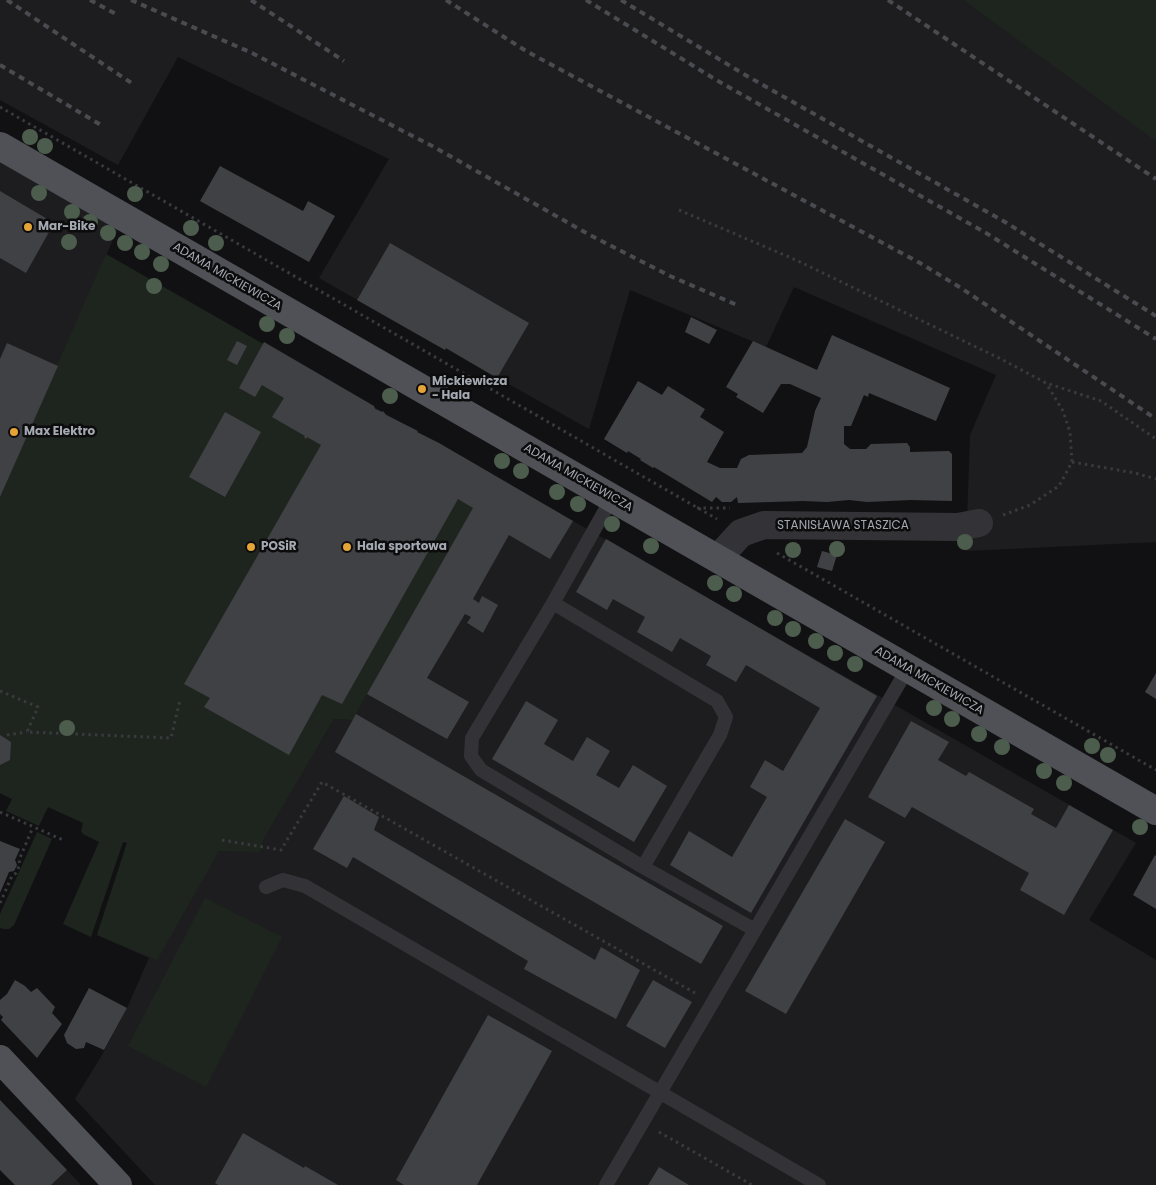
<!DOCTYPE html>
<html>
<head>
<meta charset="utf-8">
<style>
	body { margin:0 }
	canvas { display:block; background:#111113 }
</style>
</head>
<body>
<canvas width="1156" height="1185"></canvas>
<script>
const c = document.querySelector('canvas').getContext('2d');
c.lineJoin = 'round';
function fill(path, color) {
  c.fillStyle = color;
  c.fill(path, 'evenodd');
}
function shape(rows) {
  const path = new Path2D();
  for (const r of rows) {
    path.moveTo(r[0], r[1]);
    for (let i = 2; i < r.length; i += 2) path.lineTo(r[i], r[i + 1]);
  }
  return path;
}
function stroke(path, color, width, dash) {
  c.strokeStyle = color;
  c.lineWidth = width;
  c.lineCap = dash ? 'butt' : 'round';
  c.setLineDash(dash || []);
  c.stroke(path);
}
function write(font, color, halo, rows, align = 'center') {
  c.font = font + ' Poppins,sans-serif';
  c.lineWidth = 5;
  c.setLineDash([]);
  c.textBaseline = 'middle';
  c.strokeStyle = halo;
  c.fillStyle = color;
  for (const [text, x, y, turn = 0] of rows) {
    c.save();
    c.translate(x, y);
    c.rotate((+turn || 0) * Math.PI / 180);
    c.textAlign = isNaN(turn) ? turn : align;
    if (halo) c.strokeText(text, 0, 0);
    c.fillText(text, 0, 0);
    c.restore();
  }
}
const built = shape([
	[0,0,1156,0,1156,542,966,551,970,435,996,375,794,287,766,347,630,290,589,429,446,349,445,350,319,278,389,159,178,57,118,165,0,100],
	[0,146,123,217,0,497],
	[573,521,1136,843,1089,920,1156,960,1156,1185,155,1185,75,1099,102,1055,127,1008,149,958,97,935,127,843,264,837,334,719,353,720,367,694,427,678,465,614,471,617,467,624,483,633,498,605,479,603,473,599,509,535],
	[67,1170,81,1185,51,1185]
]);
const green = shape([
	[966,0,1156,0,1156,141,965,1],
	[106,254,573,521,550,559,508,535,473,599,478,602,482,596,498,605,483,633,467,623,471,617,464,614,427,678,469,702,447,739,367,694,353,720,334,719,264,838,260,852,219,851,157,960,97,935,127,843,123,842,91,937,63,924,99,842,83,834,81,831,83,823,48,807,39,826,6,811,12,799,0,793,0,495],
	[37,832,52,839,14,925,9,929,4,929,0,928,0,914],
	[205,898,282,937,206,1087,128,1046]
]);
const building = shape([
	[220,166,303,211,308,201,335,216,309,262,200,201],
	[0,191,54,223,26,273,0,258],
	[390,243,529,323,497,378,446,348,445,350,357,300],
	[691,317,717,330,709,344,685,332],
	[832,335,950,388,936,421,869,393,868,397,864,395,851,426,844,426,844,444,850,449,866,449,871,444,907,443,910,447,910,452,949,451,952,454,952,501,911,500,867,502,849,500,827,502,803,501,738,503,737,497,731,502,722,502,716,497,712,502,654,467,653,468,640,460,641,459,628,451,627,453,604,439,638,381,662,395,668,386,705,409,700,417,724,432,707,462,720,468,737,468,741,459,749,455,802,453,807,447,815,411,821,398,790,384,781,384,763,413,736,397,738,394,726,387,753,341,817,370],
	[237,341,247,346,237,365,227,360],
	[264,342,374,406,375,409,382,412,383,411,386,415,418,431,417,432,439,443,573,521,550,559,509,535,473,599,479,603,482,596,498,605,483,633,467,623,471,617,465,614,427,678,469,702,447,739,367,694,473,508,458,499,342,704,322,695,289,755,204,707,210,698,184,684,321,445,307,437,306,439,304,437,305,436,272,417,284,398,262,385,255,397,239,388],
	[7,343,58,366,0,497,0,359],
	[225,412,261,432,225,497,189,477],
	[606,539,877,696,751,913,670,865,689,831,732,857,767,797,750,787,765,760,783,771,820,708,746,665,736,682,706,665,711,656,680,638,672,652,637,632,645,617,613,599,607,610,576,592],
	[822,551,837,555,832,571,817,567],
	[1156,673,1156,699,1145,692],
	[526,701,558,720,544,744,573,761,587,737,610,751,596,775,619,788,633,765,667,786,634,842,492,759],
	[356,714,723,926,701,964,335,752],
	[911,721,949,742,938,760,966,776,969,772,1034,809,1031,814,1056,828,1069,805,1113,830,1064,915,1020,890,1029,873,912,807,905,818,868,797],
	[0,735,11,742,10,760,0,765],
	[344,796,379,817,374,830,595,960,601,947,640,970,616,1019,524,969,528,961,353,857,347,868,313,849],
	[845,819,885,842,786,1014,745,991],
	[0,841,20,849,15,860,17,865,14,871,9,872,0,893],
	[1155,855,1156,856,1156,909,1133,895],
	[15,980,25,986,31,992,37,988,55,1007,52,1013,62,1024,37,1058,1,1020,3,1017,0,1014,0,1000,7,994],
	[653,980,692,1002,665,1048,626,1026],
	[89,988,127,1008,104,1050,86,1042,84,1048,76,1049,67,1043,64,1035],
	[488,1015,552,1051,477,1185,404,1185,396,1180],
	[0,1100,67,1170,51,1185,15,1185,0,1170],
	[243,1133,304,1168,305,1166,338,1185,218,1185,215,1183],
	[659,1167,689,1185,648,1185]
]);
const path = shape([
	[0,107,717,519],
	[679,210,796,260,1001,359,1046,383,1101,401,1156,439],
	[1072,462,1135,473,1156,479],
	[697,508,730,508],
	[1003,515,1030,505,1059,486,1072,462,1070,432,1063,411,1046,383],
	[777,553,1156,770],
	[0,691,38,707,27,732,171,738,180,700],
	[7,735,27,732],
	[0,812,63,840],
	[222,840,281,850,322,782,695,993],
	[0,903,12,876,16,873,20,864,19,860,33,827],
	[659,1132,752,1185]
]);
const lane = shape([
	[553,603,612,498],
	[643,867,720,735,726,717,717,701,553,603,472,738,471,756,481,770,643,867,755,930],
	[266,887,283,880,305,886,819,1185],
	[606,1185,908,668]
]);
const street = shape([
	[718,558,741,533,764,525,958,527,979,523]
]);
const primary = shape([
	[0,146,1156,811],
	[0,1059,118,1185]
]);
const rail = shape([
	[7,0,133,84],
	[90,0,116,14],
	[131,0,252,53,434,147,588,234,670,276,737,305],
	[251,0,344,61],
	[446,0,526,51,920,263,961,288,1156,419],
	[586,0,718,81,986,233,1156,339],
	[621,0,747,76,1005,222,1156,316],
	[888,0,1156,179],
	[0,65,101,125]
]);
const trees = [
	[30,137],
	[45,146],
	[39,193],
	[135,194],
	[72,212],
	[90,222],
	[191,228],
	[108,233],
	[69,242],
	[125,243],
	[216,243],
	[142,252],
	[161,264],
	[154,286],
	[267,324],
	[287,336],
	[390,396],
	[502,461],
	[521,471],
	[557,492],
	[578,504],
	[612,524],
	[965,542],
	[651,546],
	[837,549],
	[793,550],
	[715,583],
	[734,594],
	[775,618],
	[793,629],
	[816,641],
	[835,653],
	[855,664],
	[934,708],
	[952,719],
	[67,728],
	[979,734],
	[1092,746],
	[1002,747],
	[1108,755],
	[1044,771],
	[1064,783],
	[1140,827]
];
const markers = [
	[28,227,5,"#e4a438"],
	[422,389,5,"#e4a438"],
	[14,432,5,"#e4a438"],
	[251,547,5,"#e4a438"],
	[347,547,5,"#e4a438"]
];
const poiNames = [
	["Mar-Bike",38,227],
	["Mickiewicza",432,382],
	["- Hala",432,396],
	["Max Elektro",24,432],
	["POSiR",261,547],
	["Hala sportowa",357,547]
];
const streetNames = [
	["ADAMA MICKIEWICZA",227,277,30],
	["ADAMA MICKIEWICZA",578,478,30],
	["STANISŁAWA STASZICA",843,526],
	["ADAMA MICKIEWICZA",929,681,30]
];
fill(built, '#1d1d1f');
fill(green, '#1e251e');
fill(building, '#404145');
stroke(path, '#393a3e', 3, [2.5, 4]);
stroke(lane, '#333337', 14);
stroke(street, '#333337', 28);
stroke(primary, '#4f5156', 28);
stroke(rail, '#4a4b50', 4, [6, 5]);
c.fillStyle = '#4c5d4d';
for (const [x, y] of trees) {
  c.beginPath();
  c.arc(x, y, 8, 0, 2 * Math.PI);
  c.fill();
}
for (const [x, y, r, color] of markers) {
  const dot = new Path2D();
  dot.arc(x, y, r, 0, 2 * Math.PI);
  c.fillStyle = color;
  c.fill(dot);
  stroke(dot, '#0c0c0d', 2);
}
write('bold 12px', '#a4a9b2', '#0c0c0d', poiNames, 'left');
write('12px', '#a4a9b2', '#0c0c0d', streetNames);
</script>
</body>
</html>
